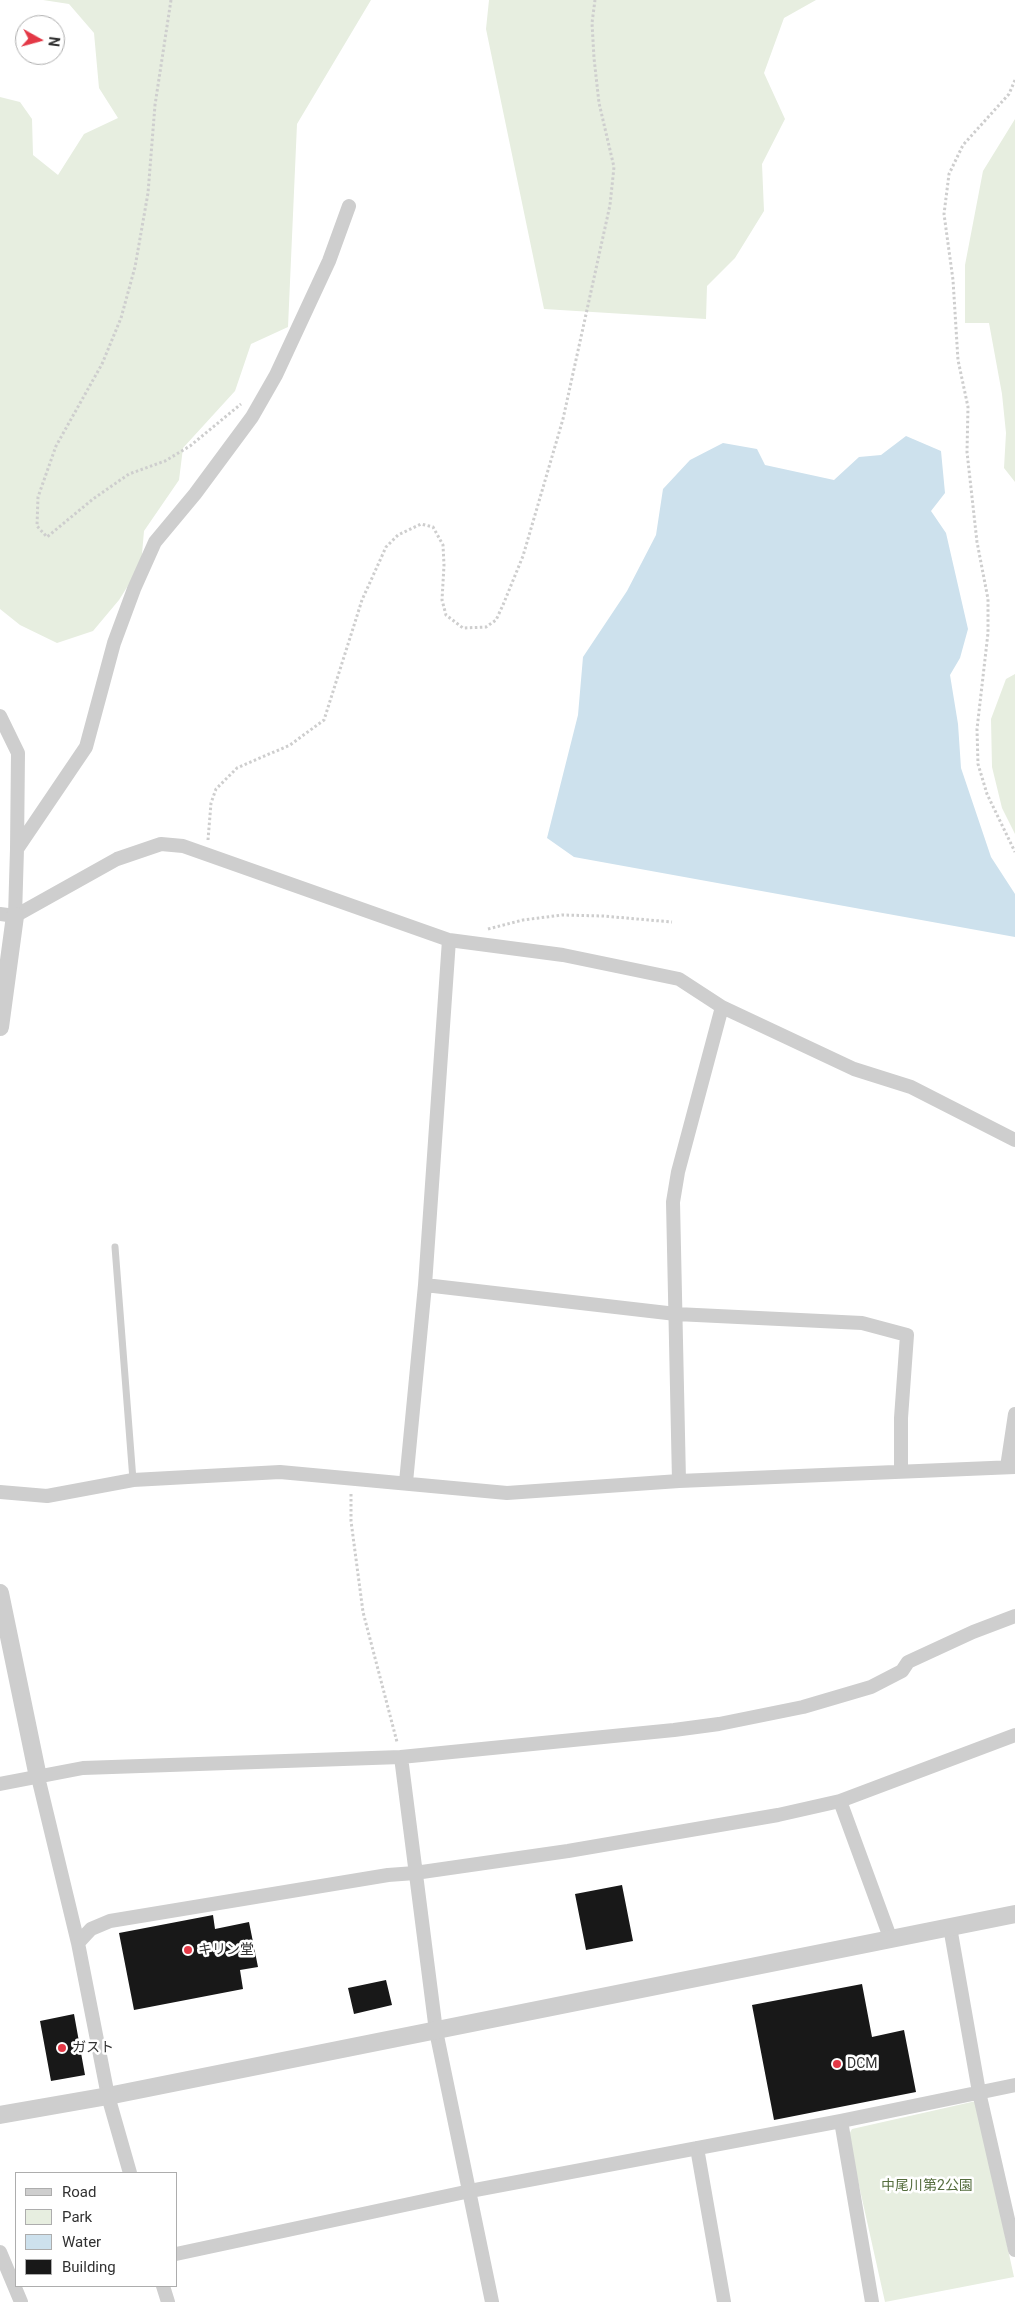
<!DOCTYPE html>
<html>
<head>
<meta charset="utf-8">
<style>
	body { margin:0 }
	#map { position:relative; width:1015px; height:2302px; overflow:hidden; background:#fff; font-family:Roboto,sans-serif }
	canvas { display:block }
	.legend { position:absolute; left:15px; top:2172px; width:162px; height:115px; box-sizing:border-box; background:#fff; border:1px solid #adadad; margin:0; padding:6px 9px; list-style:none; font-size:15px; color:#313131 }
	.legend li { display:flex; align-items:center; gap:10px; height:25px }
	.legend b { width:25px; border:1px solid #adadad }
	.north { position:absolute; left:15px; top:15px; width:50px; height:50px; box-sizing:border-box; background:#fff; border:1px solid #adadad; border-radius:50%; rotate:97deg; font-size:14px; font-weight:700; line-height:20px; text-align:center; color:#313131 }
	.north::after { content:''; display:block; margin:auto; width:18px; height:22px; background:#e33846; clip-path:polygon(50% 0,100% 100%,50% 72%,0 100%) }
</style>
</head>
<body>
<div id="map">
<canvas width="1015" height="2302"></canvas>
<ul class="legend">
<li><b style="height:6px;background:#cecece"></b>Road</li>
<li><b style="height:14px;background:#e7eee0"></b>Park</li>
<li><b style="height:14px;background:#cde1ed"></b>Water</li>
<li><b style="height:14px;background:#181818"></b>Building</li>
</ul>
<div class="north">N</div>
</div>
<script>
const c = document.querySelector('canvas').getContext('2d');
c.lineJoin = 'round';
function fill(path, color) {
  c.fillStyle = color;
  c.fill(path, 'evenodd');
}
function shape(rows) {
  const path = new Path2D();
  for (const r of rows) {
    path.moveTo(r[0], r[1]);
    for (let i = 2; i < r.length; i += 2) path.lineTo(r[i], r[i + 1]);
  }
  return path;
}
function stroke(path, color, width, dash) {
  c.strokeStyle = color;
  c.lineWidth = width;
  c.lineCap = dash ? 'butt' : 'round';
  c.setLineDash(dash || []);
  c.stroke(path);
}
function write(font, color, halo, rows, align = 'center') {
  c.font = font + ' Roboto,"Noto Sans JP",sans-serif';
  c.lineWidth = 5;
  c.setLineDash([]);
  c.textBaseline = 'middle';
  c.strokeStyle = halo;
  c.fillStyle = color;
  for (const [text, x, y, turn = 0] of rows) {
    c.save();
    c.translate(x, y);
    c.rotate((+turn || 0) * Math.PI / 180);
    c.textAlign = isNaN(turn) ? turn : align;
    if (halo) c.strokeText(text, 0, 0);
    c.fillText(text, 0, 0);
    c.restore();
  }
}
const green = shape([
	[43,0,371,0,297,124,288,327,251,344,235,391,183,448,179,480,144,531,141,565,119,600,93,631,57,643,20,625,0,609,0,97,20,102,32,119,33,155,58,175,84,134,118,118,99,88,94,33,69,4],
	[489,0,816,0,784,18,764,73,785,119,762,164,764,211,735,258,707,286,706,319,544,309,486,29],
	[1015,119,1015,482,1004,468,1006,433,1002,394,989,323,965,323,965,265,983,171],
	[1015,674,1015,834,1002,808,992,767,991,719,1006,679],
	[976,2101,1014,2277,885,2302,848,2136,852,2129]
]);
const water = shape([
	[906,436,941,451,945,493,931,511,946,533,968,629,960,658,950,675,958,724,961,768,991,857,1015,894,1015,937,574,857,547,838,578,715,583,657,627,591,656,535,663,489,690,460,723,443,757,449,765,465,834,480,859,457,881,455]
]);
const building = shape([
	[622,1885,633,1941,586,1950,575,1894],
	[213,1915,215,1929,249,1922,258,1967,240,1970,243,1989,134,2010,119,1933],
	[386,1980,392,2005,354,2014,348,1988],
	[862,1984,872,2037,904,2030,916,2092,774,2120,752,2005],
	[74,2014,85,2075,51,2081,40,2021]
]);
const path = shape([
	[171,0,155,105,148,193,135,267,121,318,102,364,56,446,38,497,37,526,47,537,93,499,129,474,165,461,190,446,241,404],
	[1015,80,1009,94,963,145,949,174,944,214,953,280,958,360,968,407,967,452,977,542,988,599,988,633,977,729,978,764,987,794,1015,852],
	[208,840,211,803,216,789,237,768,290,745,324,720,362,600,386,547,398,535,421,524,433,527,443,545,444,565,442,600,446,615,463,628,486,627,496,620,503,605,523,556,563,419,610,205,614,167,599,103,594,58,592,23,595,0],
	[488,929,523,920,562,915,603,916,672,922],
	[351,1494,351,1521,363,1612,397,1742]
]);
const service = shape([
	[115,1247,133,1480]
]);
const minor = shape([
	[0,716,18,753,17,849],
	[0,914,15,916,117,859,161,844,183,846,449,940,563,955,679,979,722,1007,854,1069,911,1087,1015,1140],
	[15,916,17,849,86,747,114,643,134,589,155,542,195,494,252,417,276,375,329,261,349,206],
	[425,1285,676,1314,862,1323,907,1335,901,1418,901,1470],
	[1007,1467,1015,1414],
	[679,1481,673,1202,678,1172,722,1007],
	[406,1482,425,1285,449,940],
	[0,1492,47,1496,133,1480,280,1472,507,1493,679,1481,1015,1467],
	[401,1757,436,2031,492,2302],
	[38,1777,78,1943,108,2096,130,2173],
	[0,1784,83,1768,401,1757,674,1730,719,1724,803,1707,871,1687,902,1671,908,1662,973,1632,1015,1616],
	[840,1801,891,1940],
	[950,1927,979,2092,1015,2250],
	[78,1943,91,1929,110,1921,388,1875,415,1873,568,1851,778,1815,840,1801,1015,1735],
	[841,2121,872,2302],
	[697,2148,724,2302],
	[0,2252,21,2302],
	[176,2254,470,2191,841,2121,1015,2085],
	[163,2286,168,2302]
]);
const tertiary = shape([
	[0,1027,15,916],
	[0,1593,38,1777],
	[0,2115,108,2096,1015,1914]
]);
const markers = [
	[188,1950,5,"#e33846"],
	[62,2048,5,"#e33846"],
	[837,2064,5,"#e33846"]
];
const poiNames = [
	["キリン堂",198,1950],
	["ガスト",72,2048],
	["DCM",847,2064]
];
const parkNames = [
	["中尾川第2公園",927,2186]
];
fill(green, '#e7eee0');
fill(water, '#cde1ed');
fill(building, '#181818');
stroke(path, '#cecece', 3, [2.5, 2.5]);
stroke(service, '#cecece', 7);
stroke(minor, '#cecece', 14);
stroke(tertiary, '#cecece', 18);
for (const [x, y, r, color] of markers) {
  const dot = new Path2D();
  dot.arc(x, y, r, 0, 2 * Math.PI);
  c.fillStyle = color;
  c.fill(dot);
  stroke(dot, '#fff', 2);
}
write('14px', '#313131', '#fff', poiNames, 'left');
write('14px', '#556d3e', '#fff', parkNames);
</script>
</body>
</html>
